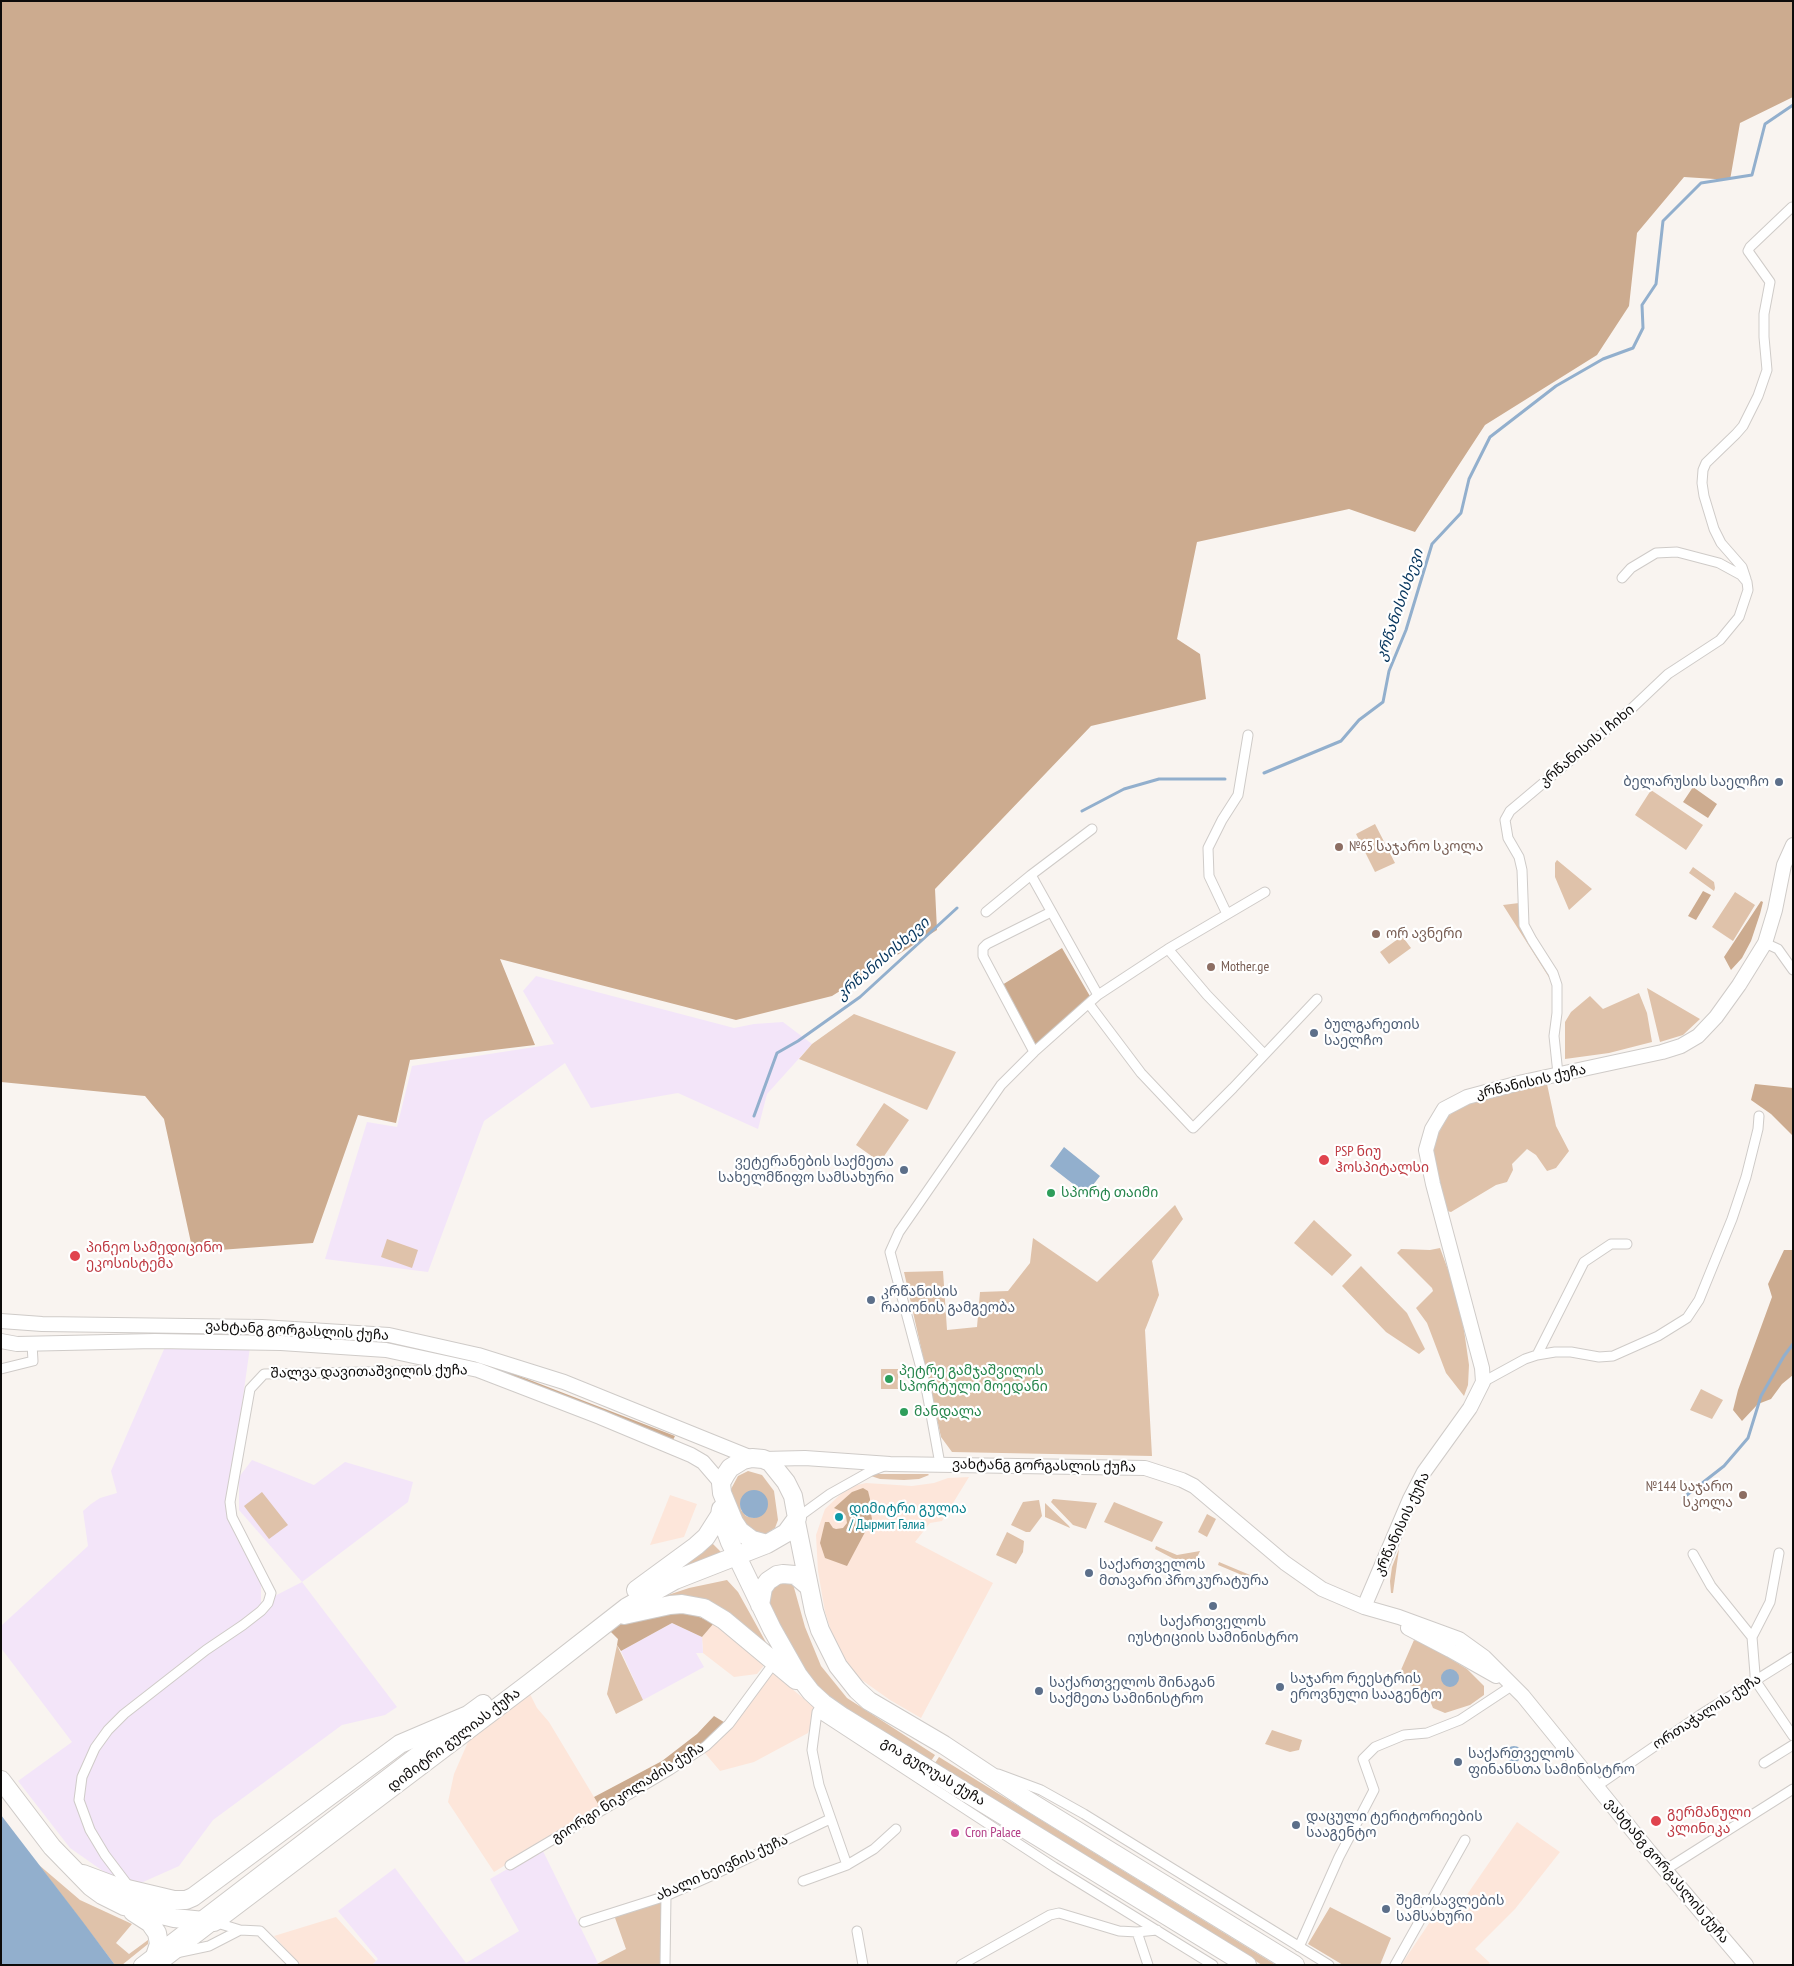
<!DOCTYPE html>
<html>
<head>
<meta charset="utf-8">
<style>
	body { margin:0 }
	#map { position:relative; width:1794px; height:1966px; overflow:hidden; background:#f9f4f0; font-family:"PT Sans Narrow",sans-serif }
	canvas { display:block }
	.frame { position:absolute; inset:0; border:2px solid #0d0b0a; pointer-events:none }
</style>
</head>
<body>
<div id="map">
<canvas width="1794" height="1966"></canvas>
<div class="frame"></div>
</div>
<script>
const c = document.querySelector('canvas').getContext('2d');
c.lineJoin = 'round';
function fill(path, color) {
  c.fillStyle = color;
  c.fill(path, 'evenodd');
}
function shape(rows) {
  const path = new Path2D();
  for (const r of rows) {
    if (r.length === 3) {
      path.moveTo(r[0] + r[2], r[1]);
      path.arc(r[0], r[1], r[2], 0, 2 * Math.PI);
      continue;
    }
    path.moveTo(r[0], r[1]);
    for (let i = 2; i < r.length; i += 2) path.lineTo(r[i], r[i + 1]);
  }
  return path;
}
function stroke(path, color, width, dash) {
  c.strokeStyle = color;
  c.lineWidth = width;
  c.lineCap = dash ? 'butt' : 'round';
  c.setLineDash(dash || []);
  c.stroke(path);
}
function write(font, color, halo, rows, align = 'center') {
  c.font = font + ' "PT Sans Narrow","Noto Sans Georgian",sans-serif';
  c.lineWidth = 4.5;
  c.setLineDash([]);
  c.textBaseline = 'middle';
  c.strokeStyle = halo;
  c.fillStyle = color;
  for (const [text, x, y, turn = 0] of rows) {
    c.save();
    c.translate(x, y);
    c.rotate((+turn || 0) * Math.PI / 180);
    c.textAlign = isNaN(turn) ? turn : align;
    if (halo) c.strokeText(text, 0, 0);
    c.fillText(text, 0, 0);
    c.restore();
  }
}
const commercial = shape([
	[969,1477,942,1521,930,1523,915,1542,993,1583,921,1718,890,1700,852,1673,835,1644,825,1612,818,1571,816,1535,825,1509,843,1492,853,1486,866,1483,912,1486,934,1483,948,1478],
	[670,1495,697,1504,684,1537,650,1545],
	[714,1623,766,1663,757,1674,734,1677,703,1653,702,1637],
	[772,1672,816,1709,808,1733,754,1762,720,1771,704,1752,720,1740,734,1725,761,1685],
	[528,1690,537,1708,549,1722,600,1807,494,1872,448,1802,454,1774,468,1742],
	[1517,1822,1560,1852,1515,1909,1475,1949,1490,1963,1488,1965,1401,1965,1434,1916,1441,1922,1458,1900,1462,1902],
	[336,1917,376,1961,372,1965,300,1965,274,1936]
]);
const industrial = shape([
	[536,976,734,1028,754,1024,783,1022,812,1044,767,1094,758,1129,678,1093,591,1108,565,1063,484,1121,428,1272,325,1259,367,1122,397,1127,412,1066,554,1044,523,991],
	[165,1347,250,1347,227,1511,237,1538,261,1584,261,1603,302,1582,239,1510,239,1477,252,1460,314,1485,345,1462,413,1482,408,1502,302,1582,397,1707,385,1715,342,1725,213,1820,179,1866,134,1886,110,1876,70,1848,18,1781,72,1742,1,1648,1,1626,88,1546,83,1511,91,1504,100,1498,117,1493,111,1471],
	[672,1623,702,1637,703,1653,696,1653,704,1667,643,1700,621,1651],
	[542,1849,598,1963,595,1965,372,1965,378,1959,338,1911,395,1868,466,1963,519,1931,490,1879]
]);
const green = shape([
	[1651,790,1703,825,1686,850,1635,815],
	[1375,824,1395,863,1375,872,1356,834],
	[1557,860,1592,889,1569,910,1555,877,1555,863],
	[1693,867,1714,882,1715,888,1714,891,1689,873],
	[1735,892,1755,905,1733,941,1712,927],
	[1519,903,1553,979,1550,979,1503,905],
	[1402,936,1411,948,1389,964,1380,952],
	[1647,988,1700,1019,1683,1035,1660,1042],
	[1639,993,1647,1013,1652,1042,1609,1053,1565,1059,1565,1022,1571,1012,1590,996,1603,1009],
	[854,1014,956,1052,927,1110,799,1059,812,1044],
	[1539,1084,1547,1084,1556,1126,1569,1151,1556,1168,1547,1171,1536,1155,1527,1149,1512,1164,1513,1170,1507,1182,1496,1185,1451,1212,1447,1211,1433,1153,1434,1142,1447,1117,1465,1103],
	[884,1103,909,1120,880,1162,856,1145],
	[1175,1205,1183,1219,1152,1261,1159,1295,1145,1330,1152,1456,952,1452,941,1437,904,1272,943,1271,947,1330,977,1327,980,1292,1008,1291,1030,1263,1033,1238,1097,1282],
	[1314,1220,1352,1255,1332,1276,1294,1243],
	[387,1239,418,1250,412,1268,381,1257],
	[1440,1248,1453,1283,1464,1330,1469,1365,1468,1385,1464,1396,1446,1373,1427,1323,1416,1308,1433,1291,1432,1288,1397,1253,1401,1249,1430,1250],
	[1361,1266,1407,1313,1425,1349,1419,1354,1386,1332,1342,1286],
	[881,1369,898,1369,898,1389,881,1389],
	[1701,1389,1723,1400,1712,1419,1690,1410],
	[748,1471,762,1475,774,1491,778,1520,775,1528,763,1536,749,1535,732,1502,731,1489,738,1476],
	[740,1503,760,1516,753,1518,746,1516,741,1510],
	[874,1474,928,1474,929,1475,919,1479,904,1480,880,1479,871,1476],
	[262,1492,288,1525,269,1539,244,1506],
	[1053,1499,1097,1503,1086,1529,1073,1525,1051,1502],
	[1039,1500,1042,1516,1030,1532,1026,1532,1011,1525,1023,1502],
	[1114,1502,1163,1522,1152,1542,1104,1522],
	[1045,1503,1069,1526,1070,1528,1045,1517],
	[1207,1514,1216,1519,1207,1537,1198,1532],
	[1007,1532,1024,1541,1023,1552,1016,1564,996,1555],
	[711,1542,722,1553,672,1571],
	[1156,1546,1177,1555,1200,1551,1194,1564,1174,1559,1155,1549],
	[1399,1549,1393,1593,1391,1593,1390,1581,1392,1567],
	[1219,1562,1250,1575,1249,1578,1218,1565],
	[727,1580,738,1592,773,1655,740,1625,656,1599,689,1588],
	[772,1583,793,1584,805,1627,821,1666,847,1698,935,1755,931,1761,854,1716,813,1686,775,1626,765,1593],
	[1414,1640,1430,1646,1467,1669,1484,1686,1484,1695,1470,1705,1445,1713,1433,1708,1431,1703,1420,1698,1423,1691,1397,1679],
	[617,1645,643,1700,616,1714,607,1694],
	[1272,1730,1302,1740,1299,1750,1290,1752,1265,1744],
	[939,1757,1276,1965,1262,1965,935,1763],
	[39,1865,80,1900,132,1924,116,1943,129,1954,148,1940,148,1944,122,1965,115,1965],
	[661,1902,662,1964,595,1965,626,1949,614,1915],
	[1330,1907,1391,1938,1380,1965,1343,1965,1308,1944]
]);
const forest = shape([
	[1,1,1793,1,1793,97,1740,123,1730,180,1684,177,1637,233,1629,306,1597,355,1485,425,1415,532,1349,509,1197,542,1177,639,1200,654,1206,699,1091,726,935,889,937,930,832,996,736,1020,500,959,535,1045,410,1060,396,1123,358,1115,313,1243,193,1252,164,1119,145,1096,1,1082],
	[1693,787,1717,804,1708,818,1683,802],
	[1703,891,1711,895,1696,920,1688,916],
	[1761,901,1763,902,1760,914,1751,941,1742,958,1731,970,1724,957],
	[1062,948,1091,998,1035,1046,1002,985],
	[1755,1084,1793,1088,1793,1136,1771,1114,1751,1100],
	[1784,1250,1793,1250,1793,1375,1782,1384,1771,1399,1758,1404,1742,1421,1733,1410,1738,1390,1772,1297,1768,1284],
	[291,1334,388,1341,471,1359,496,1367,675,1436,673,1440,541,1388,291,1337],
	[863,1488,868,1491,870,1499,870,1509,872,1519,847,1566,825,1558,820,1543,825,1522,829,1522,833,1528,836,1529,843,1528,847,1523,846,1516,843,1512,834,1508,852,1492],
	[677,1612,692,1614,714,1623,702,1637,672,1623,621,1651,617,1645,618,1639,608,1629,617,1622],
	[714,1716,727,1724,705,1744,669,1769,600,1807,594,1797,662,1761,697,1734]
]);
const water = shape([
	[1064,1147,1100,1176,1086,1194,1050,1166],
	[754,1504,14],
	[1450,1678,9],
	[1514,1754,8],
	[1,1815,83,1922,115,1965,1,1965]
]);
const stream = shape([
	[1264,773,1341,741,1359,720,1383,702,1389,671,1406,630,1432,544,1461,513,1469,479,1490,437,1556,386,1603,359,1633,348,1643,328,1642,305,1656,284,1663,221,1701,183,1752,175,1765,124,1793,105],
	[1082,811,1124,789,1159,779,1225,779],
	[754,1116,777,1053,798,1041,860,997,957,908],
	[1683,1498,1724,1466,1748,1438,1761,1396,1784,1356,1793,1344]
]);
const street = shape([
	[1746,579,1742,567,1721,543,1714,529,1704,496,1702,483,1703,470,1706,463,1736,434,1743,426,1758,396,1767,370,1764,337,1764,314,1770,282,1748,251,1750,247,1792,207],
	[1031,875,1092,829],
	[986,912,1031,875,1098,995],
	[1227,914,1209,876,1208,848,1222,820,1238,795,1248,735],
	[1765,943,1778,949,1793,970],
	[1168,949,1207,995,1264,1054],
	[1089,1004,1141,1073,1193,1128,1233,1088,1317,999],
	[1034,1052,983,956,983,948,987,944,1051,912],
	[1558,1074,1554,1036,1557,1013,1557,985,1553,973,1532,940,1524,925,1522,870,1519,857,1508,838,1505,820,1510,811,1629,711,1668,674,1720,640,1739,617,1748,590,1747,582,1741,575,1719,563,1677,552,1656,553,1631,568,1622,578],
	[1537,1355,1584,1262,1611,1244,1627,1244],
	[1,1369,33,1361,32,1344],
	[1483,1382,1525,1359,1537,1355,1555,1352,1571,1352,1599,1357,1613,1356,1658,1336,1687,1318,1699,1300,1732,1219,1746,1177,1758,1129,1759,1116],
	[940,1464,926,1387,890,1252,899,1232,1001,1085,1034,1052,1098,995,1168,949,1265,892],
	[797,1518,830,1494,871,1471,884,1466],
	[1779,1553,1770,1602,1752,1637,1755,1674,1755,1680,1793,1736],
	[1693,1554,1711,1586,1752,1637],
	[819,1709,817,1712,812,1750,819,1785,847,1865],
	[817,1712,1054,1867,1213,1965],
	[1764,1763,1793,1745],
	[998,1774,1041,1790,1084,1814,1329,1965],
	[1597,1786,1700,1715,1793,1657],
	[510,1865,670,1770,706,1746,729,1724,774,1663],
	[1665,1870,1793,1789],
	[803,1881,847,1865,874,1849,896,1829],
	[130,1888,105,1855,90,1830,79,1800,82,1777,95,1748,108,1730,124,1714,206,1650,243,1625,261,1611,268,1603,271,1593,232,1517,230,1502,250,1389,264,1374,460,1370],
	[214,1922,240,1930,260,1931,294,1965],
	[584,1922,666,1896,711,1876,830,1819],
	[857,1931,863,1965],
	[1137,1932,1148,1965],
	[1299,1947,1339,1857,1374,1790,1363,1759,1375,1747,1404,1735,1427,1733,1460,1720,1513,1685],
	[176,1953,209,1946,240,1930],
	[665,1965,666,1896],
	[961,1965,1050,1915,1059,1913,1119,1931,1137,1932,1157,1930],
	[1395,1965,1465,1840]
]);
const secondary = shape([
	[1,1321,42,1324,262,1327,389,1335,478,1355,564,1382,752,1458],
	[1,1341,17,1344,155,1341,281,1343,386,1350,478,1370,600,1417,691,1455,703,1462,721,1483],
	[763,1459,805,1458,890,1464,1145,1468,1182,1480,1194,1486,1285,1563,1322,1589,1364,1607,1399,1617,1459,1639,1484,1657,1523,1696,1649,1851,1746,1965],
	[1364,1607,1410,1499,1424,1472,1470,1408,1483,1382,1482,1368,1433,1184,1426,1150,1432,1129,1444,1109,1467,1097,1523,1082,1662,1052,1681,1046,1698,1036,1716,1017,1739,985,1765,943,1775,910,1784,865,1793,845],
	[1408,1628,1450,1650,1496,1676],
	[141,1965,453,1726],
	[158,1965,214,1922]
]);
const highway = shape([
	[721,1509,720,1515,730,1542,772,1629,798,1675,811,1692,823,1703,843,1717,1247,1965],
	[796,1522,814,1611,820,1630,838,1666,857,1690,869,1701,944,1745,1027,1800,1295,1965],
	[636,1590,696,1546,706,1537,720,1515],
	[760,1605,763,1588,768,1581,777,1575,783,1574,795,1575,808,1586],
	[624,1615,670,1605,682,1604,704,1608,724,1620,796,1680],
	[1,1780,52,1847,91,1887,102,1895,124,1906,174,1918,214,1922,531,1682,627,1607,675,1580,767,1544,786,1533,797,1518,793,1496,786,1482,770,1462,763,1459,752,1458,743,1460,730,1468,726,1474,721,1483,722,1493,734,1522,740,1531,752,1540,767,1544],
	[83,1874,115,1886,174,1900,186,1900,193,1897,400,1744,468,1715,483,1704],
	[133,1912,150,1923,157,1933,159,1944,156,1953]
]);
const markers = [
	[1779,782,5,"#5c6f8a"],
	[1339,847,5,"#8d6e63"],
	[1376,934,5,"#8d6e63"],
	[1211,967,5,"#8d6e63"],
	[1314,1033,5,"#5c6f8a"],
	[1324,1160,6,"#e0444e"],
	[904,1170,5,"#5c6f8a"],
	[1051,1193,5,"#2e9e5b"],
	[75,1256,6,"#e0444e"],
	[871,1300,5,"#5c6f8a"],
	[889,1379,5,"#2e9e5b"],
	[904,1412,5,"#2e9e5b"],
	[1743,1495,5,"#8d6e63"],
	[839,1517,5,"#0f9aa8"],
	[1089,1573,5,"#5c6f8a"],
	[1213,1606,5,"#5c6f8a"],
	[1280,1687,5,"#5c6f8a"],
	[1039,1691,5,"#5c6f8a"],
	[1458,1762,5,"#5c6f8a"],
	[1656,1821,6,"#e0444e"],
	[1296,1825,5,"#5c6f8a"],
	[955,1833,5,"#d1479c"],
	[1386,1909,5,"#5c6f8a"]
];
const streetNames = [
	["კრწანისის I ჩიხი",1587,746,-40],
	["კრწანისის ქუჩა",1531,1082,-13],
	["ვახტანგ გორგასლის ქუჩა",297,1331,3],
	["შალვა დავითაშვილის ქუჩა",369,1372,-1],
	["ვახტანგ გორგასლის ქუჩა",1044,1466,1],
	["კრწანისის ქუჩა",1402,1524,-65],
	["ორთაჭალის ქუჩა",1707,1712,-33],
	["დიმიტრი გულიას ქუჩა",454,1740,-37],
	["გია გულუას ქუჩა",933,1772,31],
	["გიორგი ნიკოლაძის ქუჩა",628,1793,-32],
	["ახალი ხეივნის ქუჩა",722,1868,-24],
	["ვახტანგ გორგასლის ქუჩა",1667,1871,50]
];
const serviceNames = [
	["ბელარუსის საელჩო",1769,782,"right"],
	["ბულგარეთის",1324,1025],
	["საელჩო",1324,1041],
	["ვეტერანების საქმეთა",894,1162,"right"],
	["სახელმწიფო სამსახური",894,1178,"right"],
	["კრწანისის",881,1292],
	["რაიონის გამგეობა",881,1308],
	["საქართველოს",1099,1565],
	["მთავარი პროკურატურა",1099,1581],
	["საქართველოს",1213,1622,"center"],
	["იუსტიციის სამინისტრო",1213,1638,"center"],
	["საჯარო რეესტრის",1290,1679],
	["ეროვნული სააგენტო",1290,1695],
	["საქართველოს შინაგან",1049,1683],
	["საქმეთა სამინისტრო",1049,1699],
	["საქართველოს",1468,1754],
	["ფინანსთა სამინისტრო",1468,1770],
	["დაცული ტერიტორიების",1306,1817],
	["სააგენტო",1306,1833],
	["შემოსავლების",1396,1901],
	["სამსახური",1396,1917]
];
const educationNames = [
	["№65 საჯარო სკოლა",1349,847],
	["ორ ავნერი",1386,934],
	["Mother.ge",1221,967],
	["№144 საჯარო",1733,1487,"right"],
	["სკოლა",1733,1503,"right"]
];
const healthNames = [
	["PSP ნიუ",1335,1152],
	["ჰოსპიტალსი",1335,1168],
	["პინეო სამედიცინო",86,1248],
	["ეკოსისტემა",86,1264],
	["გერმანული",1667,1813],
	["კლინიკა",1667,1829]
];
const leisureNames = [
	["სპორტ თაიმი",1061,1193],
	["პეტრე გამჯაშვილის",899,1371],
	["სპორტული მოედანი",899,1387],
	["მანდალა",914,1412]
];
const cultureNames = [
	["დიმიტრი გულია",849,1509],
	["/ Дырмит Гәлиа",849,1525]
];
const hotelNames = [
	["Cron Palace",965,1833]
];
const waterNames = [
	["კრწანისისხევი",1400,605,-71],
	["კრწანისისხევი",883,959,-41]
];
fill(commercial, '#fde6da');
fill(industrial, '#f3e5f9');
fill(green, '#dfc2aa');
fill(forest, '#ccab8f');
fill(water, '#92afcd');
stroke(stream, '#92afcd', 3);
stroke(street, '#cfcbc8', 11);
stroke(secondary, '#cfcbc8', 16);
stroke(highway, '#cfcbc8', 20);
stroke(street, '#fff', 9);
stroke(secondary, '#fff', 14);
stroke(highway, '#fff', 18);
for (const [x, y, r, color] of markers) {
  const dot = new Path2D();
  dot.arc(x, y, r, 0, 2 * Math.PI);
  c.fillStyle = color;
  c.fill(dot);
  stroke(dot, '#fff', 2);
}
write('14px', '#0d0b0a', '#fff', streetNames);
write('14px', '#4e5e75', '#fff', serviceNames, 'left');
write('14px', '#785e54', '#fff', educationNames, 'left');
write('14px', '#be3a42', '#fff', healthNames, 'left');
write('14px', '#27864d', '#fff', leisureNames, 'left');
write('14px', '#0d838f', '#fff', cultureNames, 'left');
write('14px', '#b23c85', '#fff', hotelNames, 'left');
write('italic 15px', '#05345c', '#fff', waterNames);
</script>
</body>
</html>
